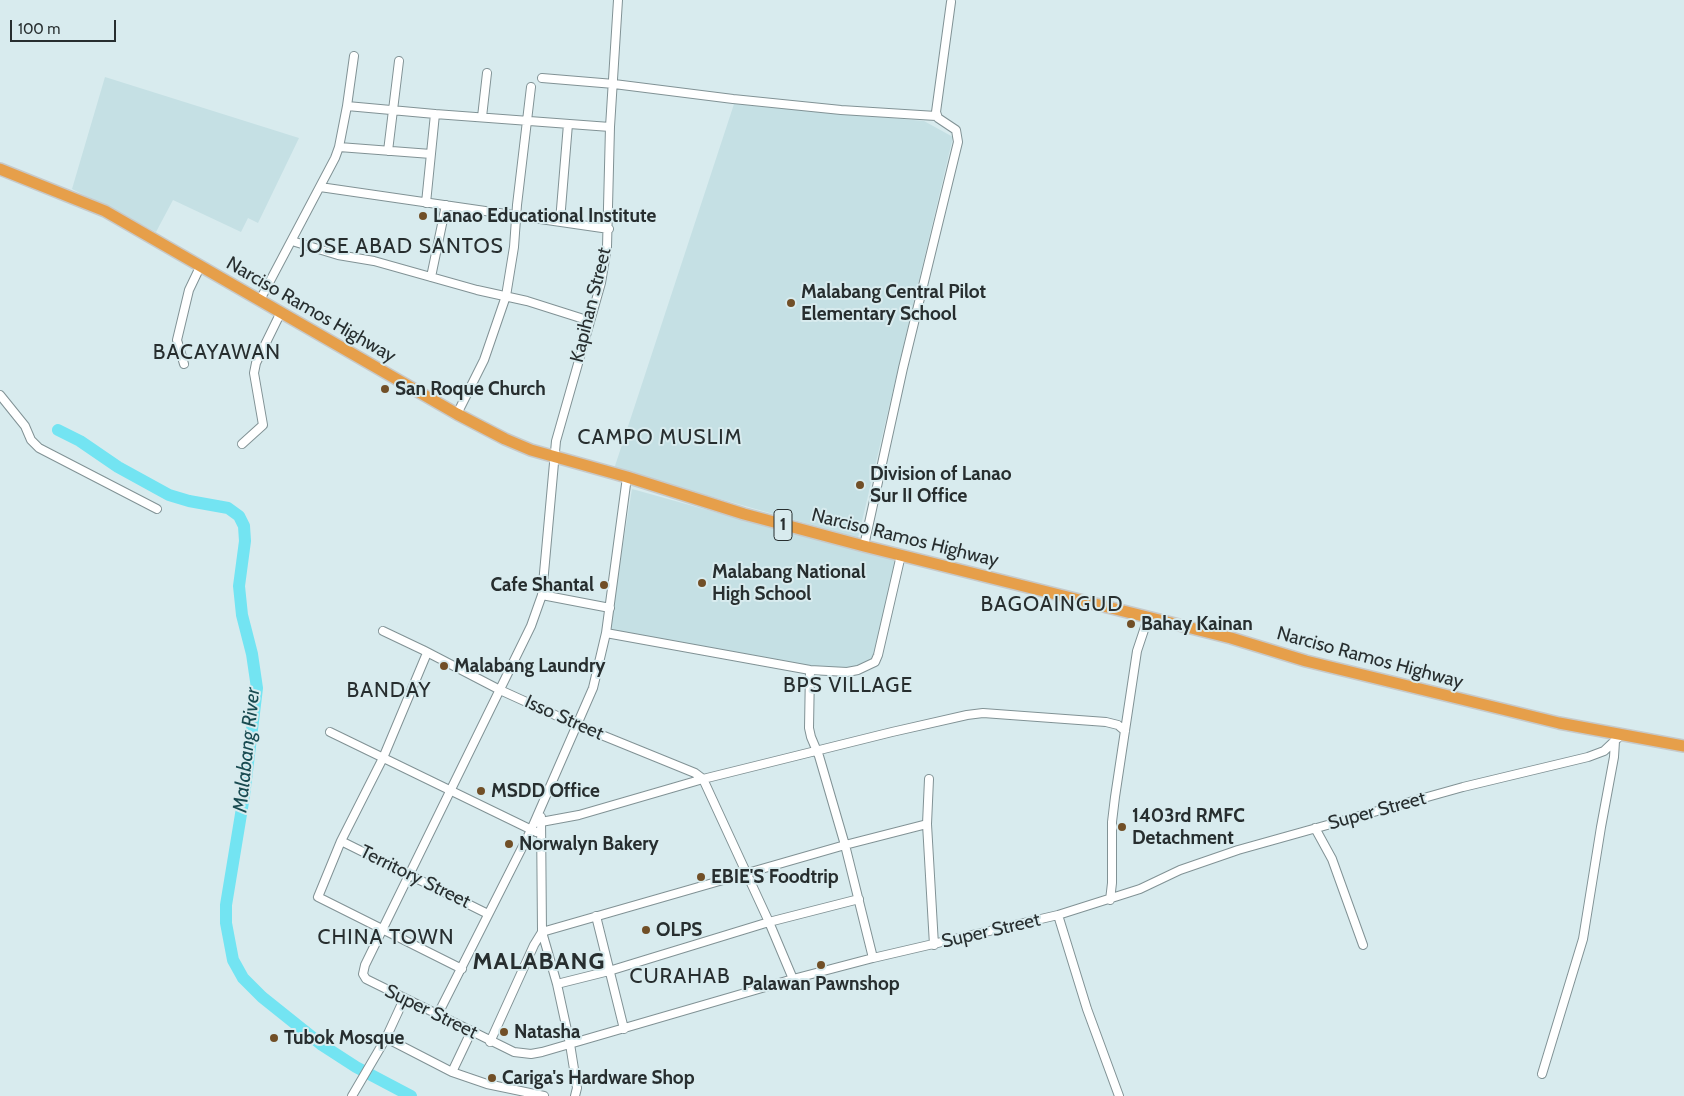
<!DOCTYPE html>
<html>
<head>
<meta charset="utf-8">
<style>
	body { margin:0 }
	#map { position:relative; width:1684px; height:1096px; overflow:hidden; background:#d8ebee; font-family:Cabin,sans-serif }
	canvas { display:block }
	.scale { position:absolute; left:10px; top:20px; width:106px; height:22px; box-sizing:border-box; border:2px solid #272e2f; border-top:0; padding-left:6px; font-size:15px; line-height:18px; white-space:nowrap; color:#272e2f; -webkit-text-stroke:4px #d8ebee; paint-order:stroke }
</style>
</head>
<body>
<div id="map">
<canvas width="1684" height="1096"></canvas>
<div class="scale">100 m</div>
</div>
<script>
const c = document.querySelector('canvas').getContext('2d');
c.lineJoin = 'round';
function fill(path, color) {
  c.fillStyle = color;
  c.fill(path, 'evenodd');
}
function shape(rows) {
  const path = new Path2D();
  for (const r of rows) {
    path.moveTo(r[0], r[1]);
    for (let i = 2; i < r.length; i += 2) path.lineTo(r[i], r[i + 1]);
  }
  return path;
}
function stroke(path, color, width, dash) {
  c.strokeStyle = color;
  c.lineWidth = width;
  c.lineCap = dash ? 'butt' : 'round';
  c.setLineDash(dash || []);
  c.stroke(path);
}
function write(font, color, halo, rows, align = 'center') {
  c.font = font + ' Cabin,sans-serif';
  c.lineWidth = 4;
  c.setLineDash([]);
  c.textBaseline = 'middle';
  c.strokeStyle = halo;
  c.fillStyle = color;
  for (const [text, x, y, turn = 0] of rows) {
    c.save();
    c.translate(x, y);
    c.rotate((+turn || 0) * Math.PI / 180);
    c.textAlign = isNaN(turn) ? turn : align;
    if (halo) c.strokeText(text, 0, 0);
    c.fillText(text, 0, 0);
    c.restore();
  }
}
const built = shape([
	[105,77,299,138,258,223,248,218,241,232,173,200,156,232,72,189],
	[734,104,924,121,953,137,858,538,614,469],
	[632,489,798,535,897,560,875,655,872,661,858,669,827,669,769,660,609,630]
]);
const river = shape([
	[58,430,80,441,118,467,169,495,189,501,228,508,239,516,244,526,245,541,239,586,242,615,252,654,257,688,244,796,226,905,226,923,233,960,243,978,262,997,322,1045,356,1067,411,1096]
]);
const minor = shape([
	[618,0,610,127,607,247,601,283,556,441,542,595,531,626,365,965,363,974,366,979,514,1052,531,1054,542,1052,793,979,873,958,1058,915,1140,889,1180,870,1238,850,1463,787,1588,757,1604,751,1622,734],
	[542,78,614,84,733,99,841,110,936,116],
	[347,106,435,114,610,127],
	[482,117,487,73],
	[339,147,431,154],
	[388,151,399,61],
	[320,187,609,229],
	[426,203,435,114],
	[560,221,568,124],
	[292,241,338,255,374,261,477,290,527,301,590,321],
	[431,277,446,205],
	[260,300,335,158,339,147,347,106,354,56],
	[184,364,177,340,189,290,200,267],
	[0,395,25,426,31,440,39,448,157,509],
	[457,414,484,360,506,296,514,247,517,205,531,87],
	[242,444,263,425,254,373,256,363,281,312],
	[864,546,903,368,958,142,956,130,938,118,936,112,951,2],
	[542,595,610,608],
	[383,631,423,650,500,690,577,725,695,773,703,779,769,922,793,979],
	[606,633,810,670,847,672,858,670,875,662,878,655,901,555],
	[427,653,383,758,341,841,318,897,462,969],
	[810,670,809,728,811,737,819,756,845,845,873,958],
	[330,732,536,832],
	[929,779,927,824,934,945],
	[541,817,542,932,557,984,570,1044,577,1088,575,1096],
	[541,822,579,815,703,779,892,732,967,715,983,713,1106,722,1118,725,1125,731],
	[1315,828,1332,859,1363,945],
	[341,841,488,914],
	[1110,900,1112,883,1112,822,1115,797,1137,651,1148,618],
	[1058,915,1087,1009,1119,1096],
	[596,916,624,1029],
	[557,984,609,971,769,922,859,899],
	[437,1016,531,830,593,688,606,633,627,477],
	[386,1038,452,1072,487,1084,544,1096],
	[490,1042,534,945,542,932,845,845,927,824],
	[452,1072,471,1032],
	[1542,1074,1583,939,1601,827,1614,757,1615,741],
	[352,1096,386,1038,404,999]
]);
const highway = shape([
	[0,169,105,211,457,414,505,439,531,450,627,477,744,514,864,546,1231,638,1306,661,1559,723,1684,746]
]);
const markers = [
	[423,216,5,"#714f27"],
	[791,303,5,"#714f27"],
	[385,389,5,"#714f27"],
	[860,485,5,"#714f27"],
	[702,583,5,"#714f27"],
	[604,585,5,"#714f27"],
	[1131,624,5,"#714f27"],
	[444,666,5,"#714f27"],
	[481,791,5,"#714f27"],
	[1122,827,5,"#714f27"],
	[509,844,5,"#714f27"],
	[701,877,5,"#714f27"],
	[646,930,5,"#714f27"],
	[821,965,5,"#714f27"],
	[504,1032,5,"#714f27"],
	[274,1038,5,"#714f27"],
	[492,1078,5,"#714f27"]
];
const shields = [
	[783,525,18]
];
const shieldNames = [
	["1",783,525]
];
const poiNames = [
	["Lanao Educational Institute",433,216],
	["Malabang Central Pilot",801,292],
	["Elementary School",801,314],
	["San Roque Church",395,389],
	["Division of Lanao",870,474],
	["Sur II Office",870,496],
	["Malabang National",712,572],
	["High School",712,594],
	["Cafe Shantal",594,585,"right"],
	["Bahay Kainan",1141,624],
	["Malabang Laundry",454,666],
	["MSDD Office",491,791],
	["1403rd RMFC",1132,816],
	["Detachment",1132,838],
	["Norwalyn Bakery",519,844],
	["EBIE'S Foodtrip",711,877],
	["OLPS",656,930],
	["Palawan Pawnshop",821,984,"center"],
	["Natasha",514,1032],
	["Tubok Mosque",284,1038],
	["Cariga's Hardware Shop",502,1078]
];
const streetNames = [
	["Kapihan Street",591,305,-76],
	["Narciso Ramos Highway",311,310,30],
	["Narciso Ramos Highway",905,538,14],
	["Narciso Ramos Highway",1370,658,15],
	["Isso Street",564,718,24],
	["Super Street",1377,811,-15],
	["Territory Street",415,877,26],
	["Super Street",991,931,-13],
	["Super Street",431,1012,26]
];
const waterNames = [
	["Malabang River",247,750,-84]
];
const quarterNames = [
	["JOSE ABAD SANTOS",402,247],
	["BACAYAWAN",217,353],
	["CAMPO MUSLIM",660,438],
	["BAGOAINGUD",1052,605],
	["BPS VILLAGE",848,686],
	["BANDAY",389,691],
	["CHINA TOWN",386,938],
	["CURAHAB",680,977]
];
const districtNames = [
	["MALABANG",539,962]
];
fill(built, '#c5e0e4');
stroke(river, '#73e4f2', 12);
stroke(minor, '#819295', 10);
stroke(highway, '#c7c9c9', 14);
stroke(minor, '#fff', 8);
stroke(highway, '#e69f4a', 11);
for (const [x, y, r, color] of markers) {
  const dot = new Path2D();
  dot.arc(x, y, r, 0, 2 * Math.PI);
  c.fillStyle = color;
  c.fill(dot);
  stroke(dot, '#d8ebee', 2);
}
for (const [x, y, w] of shields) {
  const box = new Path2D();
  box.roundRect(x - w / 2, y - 15.5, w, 31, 4);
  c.fillStyle = '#d8ebee';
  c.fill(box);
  stroke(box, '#272e2f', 1);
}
write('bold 18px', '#272e2f', null, shieldNames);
write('bold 19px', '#272e2f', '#d8ebee', poiNames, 'left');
write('19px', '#272e2f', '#d8ebee', streetNames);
write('italic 20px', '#194b51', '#d8ebee', waterNames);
c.letterSpacing = '1px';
write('21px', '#272e2f', '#d8ebee', quarterNames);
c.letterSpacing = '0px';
c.letterSpacing = '1px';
write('bold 24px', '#272e2f', '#d8ebee', districtNames);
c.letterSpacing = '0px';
</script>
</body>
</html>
